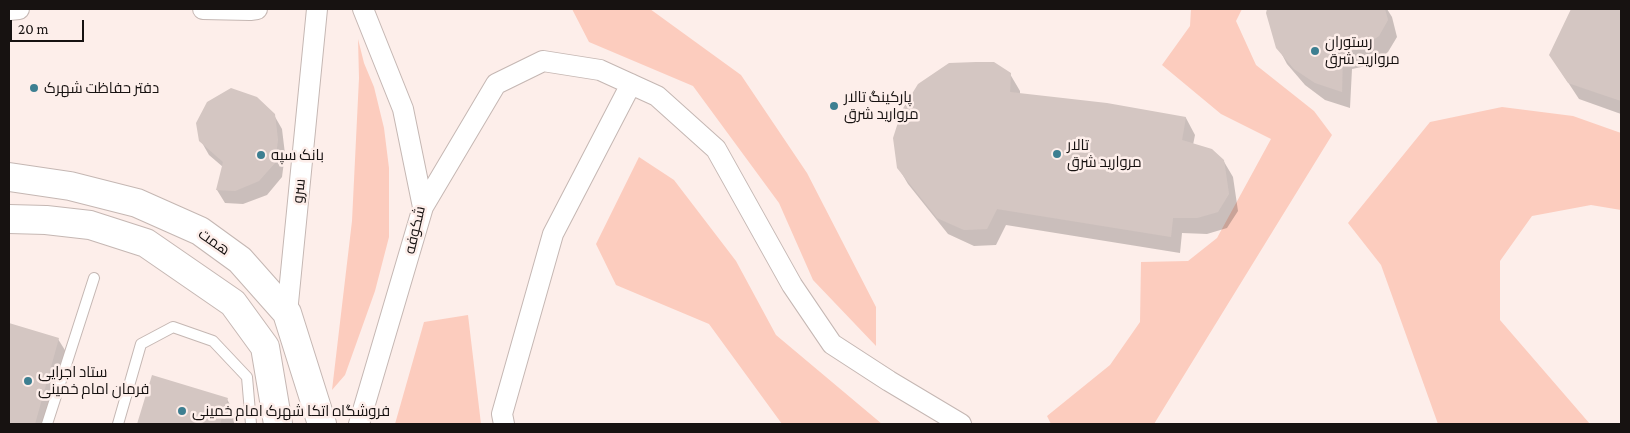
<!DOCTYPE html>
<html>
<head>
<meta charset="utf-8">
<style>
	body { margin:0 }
	#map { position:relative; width:1630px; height:433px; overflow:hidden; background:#fdeeea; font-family:"Crimson Pro",serif }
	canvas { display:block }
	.frame { position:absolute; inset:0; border:10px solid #171211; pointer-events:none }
	.scale { position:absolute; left:10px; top:20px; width:74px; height:22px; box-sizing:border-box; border:2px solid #171211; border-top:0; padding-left:6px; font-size:15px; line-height:18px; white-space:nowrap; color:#171211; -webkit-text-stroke:4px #fdeeea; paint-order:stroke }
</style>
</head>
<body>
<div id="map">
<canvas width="1630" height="433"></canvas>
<div class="frame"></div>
<div class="scale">20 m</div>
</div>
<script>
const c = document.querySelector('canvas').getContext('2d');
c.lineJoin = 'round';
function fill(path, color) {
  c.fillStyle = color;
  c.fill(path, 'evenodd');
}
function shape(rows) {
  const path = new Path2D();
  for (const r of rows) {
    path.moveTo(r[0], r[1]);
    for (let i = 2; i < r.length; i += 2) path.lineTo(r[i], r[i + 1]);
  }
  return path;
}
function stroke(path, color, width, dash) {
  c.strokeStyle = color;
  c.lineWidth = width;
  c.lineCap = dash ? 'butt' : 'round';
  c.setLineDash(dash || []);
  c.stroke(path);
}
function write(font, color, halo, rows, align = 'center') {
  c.font = font + ' "Crimson Pro",Cairo,serif';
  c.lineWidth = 5;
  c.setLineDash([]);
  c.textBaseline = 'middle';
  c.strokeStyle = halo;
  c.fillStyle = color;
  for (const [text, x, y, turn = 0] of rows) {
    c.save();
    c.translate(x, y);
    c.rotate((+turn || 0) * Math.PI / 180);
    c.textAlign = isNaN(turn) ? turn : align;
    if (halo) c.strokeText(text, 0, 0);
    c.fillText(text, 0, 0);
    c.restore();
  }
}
const green = shape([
	[572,9,650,9,741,75,807,173,876,307,876,346,813,280,779,203,693,86,589,42],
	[1191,9,1242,9,1236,21,1256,65,1314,111,1332,135,1154,424,1051,424,1047,416,1110,365,1140,322,1141,262,1188,261,1217,238,1271,139,1221,114,1162,65,1190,26],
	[358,39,364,63,374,87,384,128,389,168,389,237,375,291,345,375,332,390,352,221,359,78],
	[1502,107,1573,116,1621,133,1621,210,1591,205,1532,216,1500,261,1500,320,1590,424,1438,424,1381,265,1348,223,1430,122],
	[639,157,674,180,736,261,776,335,882,424,782,424,709,324,616,285,596,244],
	[468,315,481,424,395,424,424,322]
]);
const shadow = shape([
	[1269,9,1387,9,1392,17,1397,37,1388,52,1371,65,1352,69,1350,108,1325,100,1305,85,1287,64,1278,47,1267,13],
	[1572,9,1621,9,1621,114,1579,99,1550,55],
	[1010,74,1020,91,1020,94,1186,118,1195,135,1193,145,1223,160,1233,177,1238,211,1227,228,1207,234,1182,233,1180,253,1006,225,996,245,974,246,948,234,908,184,898,167],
	[274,115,282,129,285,154,282,177,267,195,243,204,225,203,217,190,223,167,209,155,201,141],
	[9,325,58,339,68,355,48,424,9,424],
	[153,376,227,399,236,416,234,424,138,424]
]);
const building = shape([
	[1267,9,1385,9,1388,20,1379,36,1361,48,1343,53,1342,92,1315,83,1294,69,1276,48,1266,13],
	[1571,9,1621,9,1621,101,1568,83,1549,55],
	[976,62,994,62,1011,73,1010,92,1107,103,1186,117,1182,140,1212,149,1224,160,1229,194,1218,212,1197,218,1173,218,1171,237,997,209,987,229,964,230,937,218,897,168,893,138,902,110,918,84,949,63],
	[231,88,257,97,275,114,278,140,275,163,259,181,235,191,216,190,223,162,199,141,196,123,207,102],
	[9,323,59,338,35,424,9,424],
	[152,375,228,398,220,424,137,424]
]);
const lane = shape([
	[47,424,94,278],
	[118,424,141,344,173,327,213,341,247,377,251,424]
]);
const street = shape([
	[203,9,250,10,257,9],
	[9,10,19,9],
	[423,207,496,84,543,61,600,70,657,96,716,149,792,285,832,344,889,381,961,424],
	[287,313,317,9],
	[359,424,423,207,403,109,363,9],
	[504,424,502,414,553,234,631,84]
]);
const secondary = shape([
	[9,177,70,186,137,203,200,231,240,260,287,313,322,424],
	[9,219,46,220,90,225,146,243,233,303,265,347,278,424]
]);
const markers = [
	[1315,51,5,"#3d7f91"],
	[34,88,5,"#3d7f91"],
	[834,106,5,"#3d7f91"],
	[1057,154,5,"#3d7f91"],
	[261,155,5,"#3d7f91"],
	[28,381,5,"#3d7f91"],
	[182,411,5,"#3d7f91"]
];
const poiNames = [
	["رستوران",1325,42],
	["مروارید شرق",1325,59],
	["دفتر حفاظت شهرک",44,88],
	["پارکینگ تالار",844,97],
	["مروارید شرق",844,114],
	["تالار",1067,145],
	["مروارید شرق",1067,162],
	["بانک سپه",271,155],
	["ستاد اجرایی",38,372],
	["فرمان امام خمینی",38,389],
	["فروشگاه اتکا شهرک امام خمینی",192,411]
];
const streetNames = [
	["سرو",299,191,-84],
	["شکوفه",415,230,-77],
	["همت",214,242,35]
];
fill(green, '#fcccbe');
fill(shadow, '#0003');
fill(building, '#d4c6c2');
stroke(lane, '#c5b7b3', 12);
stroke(street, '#c5b7b3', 22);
stroke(secondary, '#c5b7b3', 30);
stroke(lane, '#fff', 10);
stroke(street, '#fff', 20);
stroke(secondary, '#fff', 28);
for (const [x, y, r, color] of markers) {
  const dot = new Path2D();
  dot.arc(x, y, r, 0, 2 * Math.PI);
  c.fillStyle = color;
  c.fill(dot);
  stroke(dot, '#fdeeea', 2);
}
write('15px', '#171211', '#fdeeea', poiNames, 'left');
write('15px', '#171211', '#fdeeea', streetNames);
</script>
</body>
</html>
